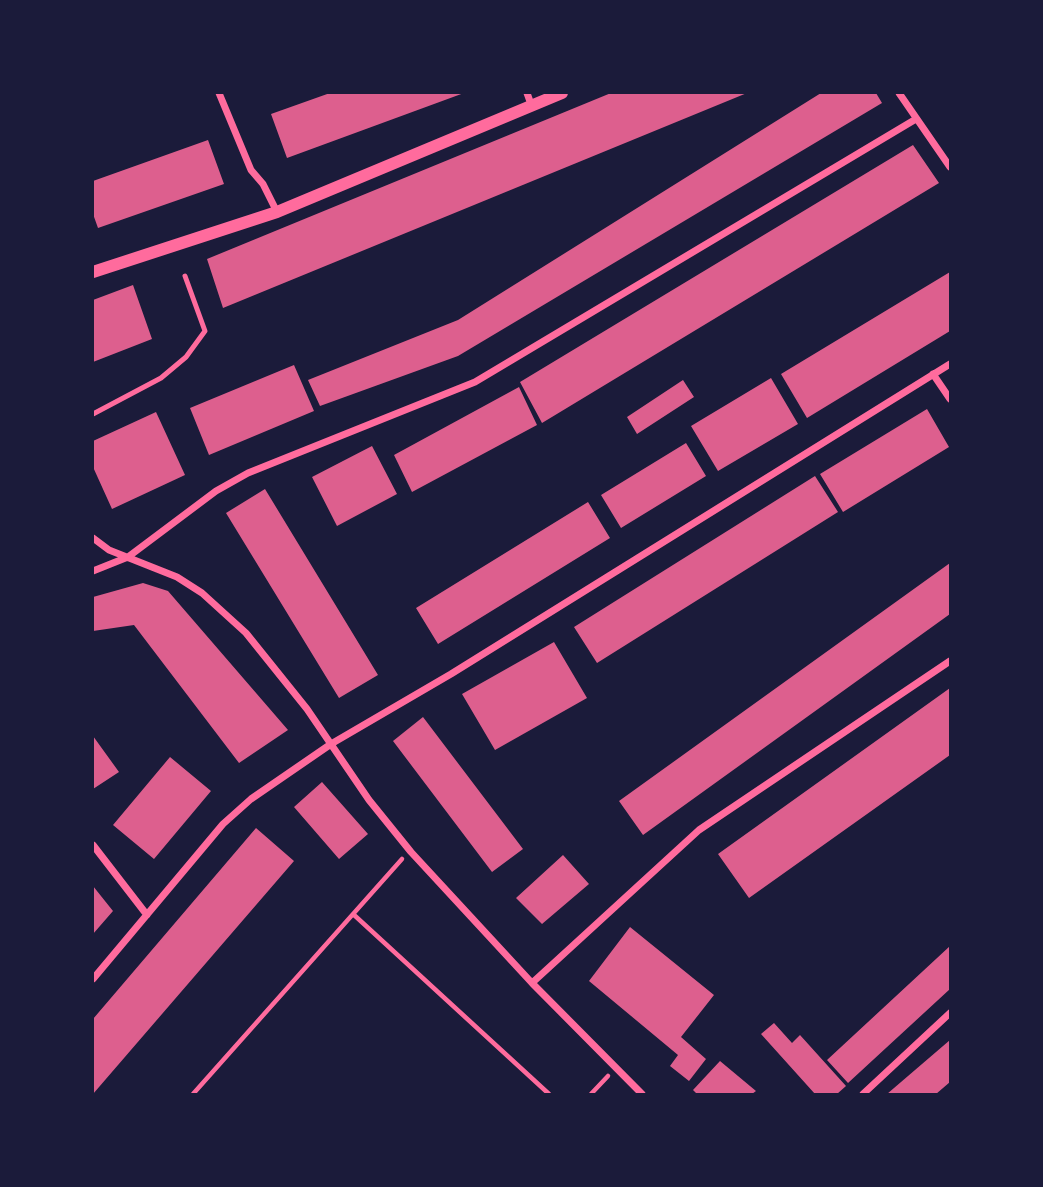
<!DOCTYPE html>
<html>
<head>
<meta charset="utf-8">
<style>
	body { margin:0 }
	#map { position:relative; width:1043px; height:1187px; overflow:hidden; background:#1b1b3a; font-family:"Noto Serif",serif }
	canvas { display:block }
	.frame { position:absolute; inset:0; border:94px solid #1b1b3a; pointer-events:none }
</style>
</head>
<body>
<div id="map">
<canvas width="1043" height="1187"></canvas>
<div class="frame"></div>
</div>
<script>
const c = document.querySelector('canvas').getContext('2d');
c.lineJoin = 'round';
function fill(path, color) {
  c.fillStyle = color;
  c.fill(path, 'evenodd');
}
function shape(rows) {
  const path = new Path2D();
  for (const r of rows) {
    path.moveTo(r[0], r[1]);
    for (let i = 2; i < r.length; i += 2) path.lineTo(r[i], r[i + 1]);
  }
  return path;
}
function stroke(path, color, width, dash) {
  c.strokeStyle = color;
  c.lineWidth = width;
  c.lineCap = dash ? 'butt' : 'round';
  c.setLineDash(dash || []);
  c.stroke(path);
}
const building = shape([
	[330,93,464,93,287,158,271,114],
	[611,93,747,93,223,308,207,259],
	[821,93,876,93,882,103,458,356,320,406,308,380,458,320],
	[208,140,224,184,98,228,93,214,93,181],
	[913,145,939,183,542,423,520,382],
	[950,272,950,331,807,418,781,374],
	[133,285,152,339,93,362,93,300],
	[294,365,314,411,209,455,190,408],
	[771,378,798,424,718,471,691,426],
	[683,380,694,397,637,434,627,417],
	[519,387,537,425,412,492,394,455],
	[927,409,949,447,843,512,820,474],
	[156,412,185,475,112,509,93,467,93,441],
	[686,443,706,476,621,528,601,495],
	[372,446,397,494,337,526,312,477],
	[815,476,838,512,597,663,574,627],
	[265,489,378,675,339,698,226,513],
	[588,502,610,538,438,644,416,608],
	[950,563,950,614,643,835,619,801],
	[143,583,168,591,288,730,239,763,134,625,93,631,93,597],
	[554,642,587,698,495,750,462,694],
	[950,688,950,755,749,898,718,854],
	[423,717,523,849,492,872,393,741],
	[93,736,119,772,93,789],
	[170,757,211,791,154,859,113,825],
	[322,782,368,834,339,859,294,807],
	[256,828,294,861,93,1094,93,1019],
	[563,855,589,884,542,924,516,898],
	[93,886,113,911,93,934],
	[630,927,714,995,681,1037,706,1059,689,1081,670,1066,678,1055,589,981],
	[950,946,950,989,848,1083,827,1060],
	[774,1023,792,1043,800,1035,846,1086,837,1094,815,1094,761,1034],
	[950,1040,950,1082,936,1094,887,1094],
	[720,1061,756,1091,752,1094,697,1094,693,1090]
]);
const path = shape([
	[353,914,549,1094],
	[193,1094,402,859],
	[591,1094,608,1076]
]);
const service = shape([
	[93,414,161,378,186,357,205,331,185,276]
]);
const minor = shape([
	[219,93,251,170,263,184,277,212],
	[527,93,532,107],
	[899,93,950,167],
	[933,374,950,399],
	[93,538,109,550,177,577,202,593,246,633,307,709,369,800,411,852,532,983,642,1094],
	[93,571,128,557,216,491,248,473,475,382,916,119],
	[93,845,147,915],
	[93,979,223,824,251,799,331,744,451,674,950,364],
	[532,983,699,830,950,661],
	[863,1094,950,1013]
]);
const tertiary = shape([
	[93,272,277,212,562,93]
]);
fill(building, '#dd5f8e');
stroke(path, '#ff6b9d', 4.5);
stroke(service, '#ff6b9d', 5);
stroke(minor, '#ff6b9d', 7);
stroke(tertiary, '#ff6b9d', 12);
</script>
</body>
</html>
